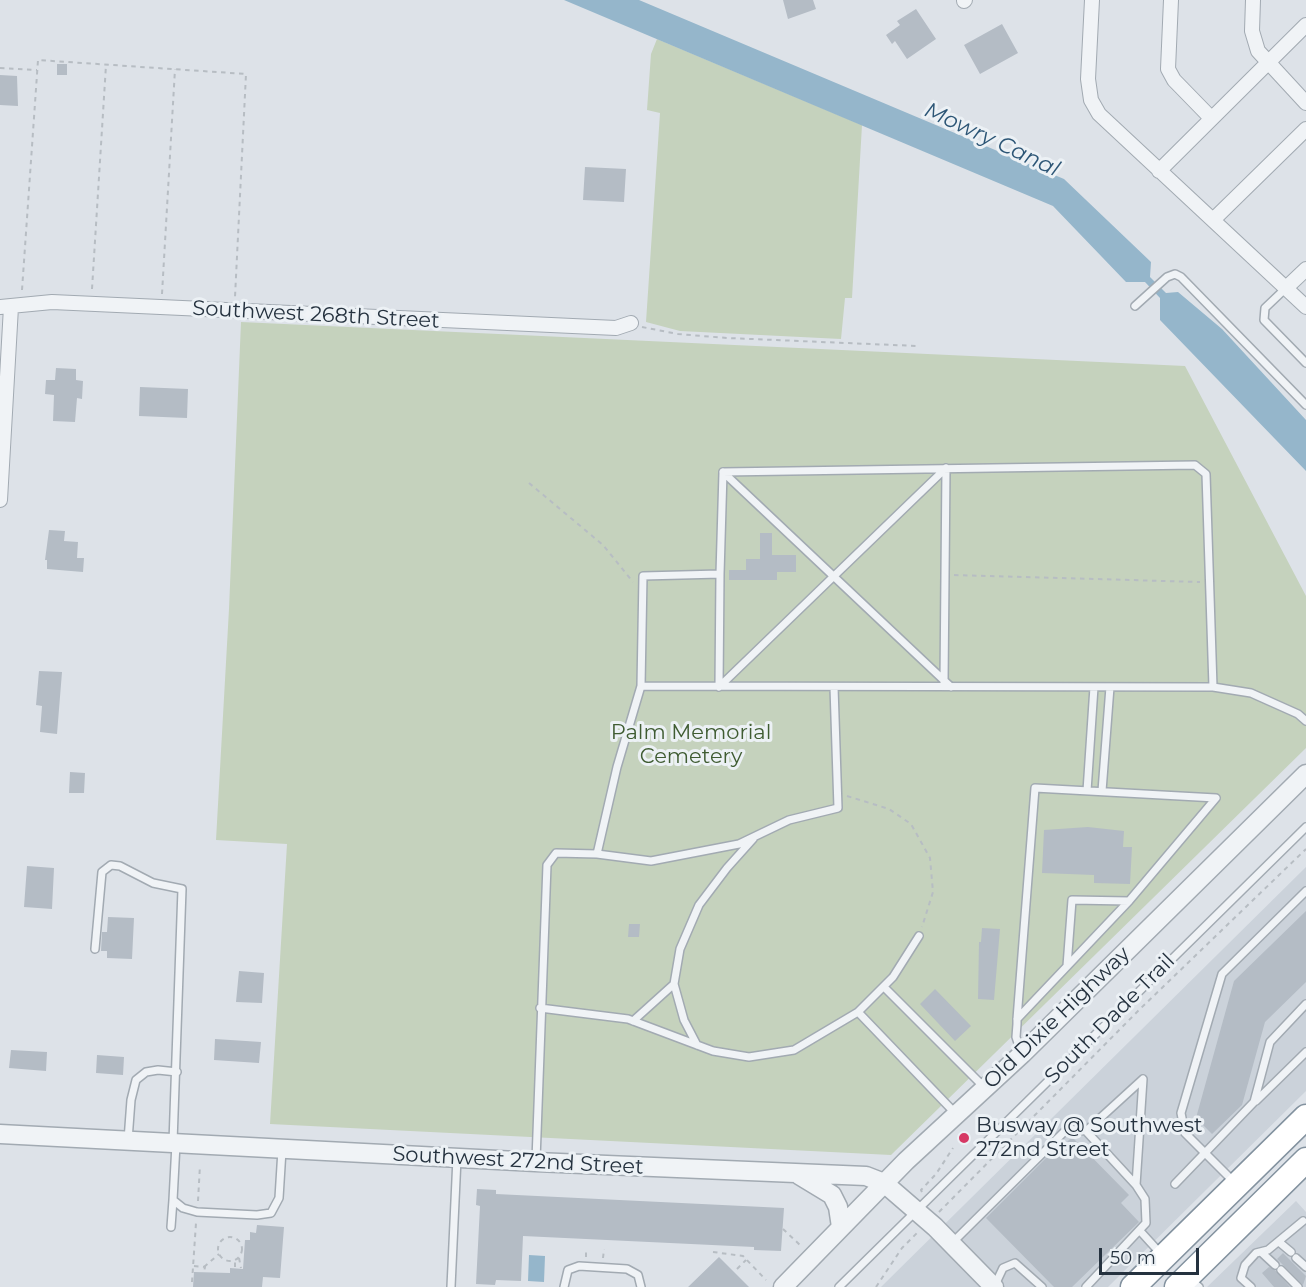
<!DOCTYPE html>
<html>
<head>
<meta charset="utf-8">
<style>
	body { margin:0 }
	#map { position:relative; width:1306px; height:1287px; overflow:hidden; background:#dde2e8; font-family:Montserrat,sans-serif }
	canvas { display:block }
	.scale { position:absolute; left:1099px; top:1248px; width:100px; height:27px; box-sizing:border-box; border:3px solid #25323f; border-top:0; padding-left:8px; font-size:18px; line-height:21px; white-space:nowrap; color:#25323f; -webkit-text-stroke:4px #ecf1f5; paint-order:stroke }
</style>
</head>
<body>
<div id="map">
<canvas width="1306" height="1287"></canvas>
<div class="scale">50 m</div>
</div>
<script>
const c = document.querySelector('canvas').getContext('2d');
c.lineJoin = 'round';
function fill(path, color) {
  c.fillStyle = color;
  c.fill(path, 'evenodd');
}
function shape(rows) {
  const path = new Path2D();
  for (const r of rows) {
    if (r.length === 3) {
      path.moveTo(r[0] + r[2], r[1]);
      path.arc(r[0], r[1], r[2], 0, 2 * Math.PI);
      continue;
    }
    path.moveTo(r[0], r[1]);
    for (let i = 2; i < r.length; i += 2) path.lineTo(r[i], r[i + 1]);
  }
  return path;
}
function stroke(path, color, width, dash) {
  c.strokeStyle = color;
  c.lineWidth = width;
  c.lineCap = dash ? 'butt' : 'round';
  c.setLineDash(dash || []);
  c.stroke(path);
}
function write(font, color, halo, rows, align = 'center') {
  c.font = font + ' Montserrat,sans-serif';
  c.lineWidth = 6;
  c.setLineDash([]);
  c.textBaseline = 'middle';
  c.strokeStyle = halo;
  c.fillStyle = color;
  for (const [text, x, y, turn = 0] of rows) {
    c.save();
    c.translate(x, y);
    c.rotate((+turn || 0) * Math.PI / 180);
    c.textAlign = isNaN(turn) ? turn : align;
    if (halo) c.strokeText(text, 0, 0);
    c.fillText(text, 0, 0);
    c.restore();
  }
}
const built = shape([
	[1306,867,1306,1091,1108,1287,881,1287],
	[1296,1201,1306,1212,1306,1287,1207,1287]
]);
const green = shape([
	[657,39,862,125,852,298,845,298,841,339,680,331,646,322,660,113,647,110,651,54],
	[241,322,1185,366,1306,596,1306,748,891,1155,270,1124,287,844,216,840,229,609]
]);
const water = shape([
	[564,0,639,0,1064,179,1151,262,1150,277,1166,293,1178,292,1222,329,1306,420,1306,471,1160,320,1160,298,1145,282,1126,282,1053,206],
	[529,1255,545,1256,544,1282,528,1281]
]);
const building = shape([
	[783,0,813,0,816,9,788,19],
	[916,9,936,39,907,59,895,41,892,44,886,35,900,25,897,21],
	[1002,24,1018,53,980,74,964,45],
	[57,64,67,64,67,75,57,75],
	[0,75,17,76,18,106,0,105],
	[585,167,626,169,624,202,583,200],
	[56,368,76,369,76,380,83,381,82,399,77,398,75,422,53,421,54,395,45,394,46,380,55,380],
	[140,387,188,389,187,418,139,416],
	[49,530,65,531,64,541,78,542,77,558,84,558,83,572,47,569,47,560,45,560],
	[760,533,772,533,772,555,796,555,796,572,777,572,777,580,729,580,729,570,746,570,746,559,760,559],
	[39,671,62,672,57,734,40,732,42,706,36,705],
	[70,772,85,773,84,793,69,793],
	[1088,827,1124,831,1123,847,1132,847,1130,884,1094,883,1094,875,1042,873,1044,830],
	[27,866,54,868,52,909,24,907],
	[1306,911,1306,982,1265,1022,1242,1105,1212,1134,1196,1118,1234,981],
	[108,917,134,918,132,959,107,958,107,951,101,951,102,932,107,932],
	[629,924,640,924,639,937,628,937],
	[982,928,1000,929,994,1000,978,999,979,942,981,942],
	[239,971,264,973,262,1003,236,1002],
	[935,989,971,1026,955,1041,920,1004],
	[215,1039,261,1042,259,1063,214,1060],
	[11,1050,47,1052,46,1071,9,1068],
	[97,1055,124,1057,123,1075,96,1073],
	[1072,1137,1129,1195,1121,1203,1139,1222,1072,1287,1054,1287,986,1218,1061,1143,1064,1145],
	[477,1189,496,1190,496,1194,784,1208,781,1251,754,1250,754,1247,523,1236,521,1281,496,1280,495,1285,476,1284,480,1206,476,1205],
	[257,1225,284,1227,280,1278,263,1277,262,1287,193,1287,194,1272,230,1273,230,1268,243,1269,245,1240,250,1240,250,1232,256,1233],
	[1283,1253,1306,1276,1303,1285,1277,1259],
	[719,1257,749,1287,688,1287],
	[1269,1267,1275,1270,1290,1287,1274,1287,1262,1273]
]);
const path = shape([
	[0,68,37,70],
	[92,289,106,65],
	[22,290,38,60,246,74,235,297],
	[162,294,175,69],
	[642,327,678,334,727,338,918,346],
	[529,483,603,545,633,582],
	[954,575,1200,582],
	[847,796,889,809,911,824,930,858,933,892,922,927],
	[922,1192,921,1190,936,1174,953,1148],
	[198,1201,200,1165],
	[939,1212,1139,1010,1306,849],
	[783,1229,800,1245],
	[230,1249,12],
	[713,1252,743,1256,766,1280],
	[586,1257,586,1248],
	[239,1258,241,1268],
	[603,1258,604,1249],
	[194,1266,205,1267,204,1272],
	[204,1267,219,1254],
	[235,1267,235,1260],
	[737,1269,746,1260],
	[192,1282,196,1223],
	[876,1287,902,1248,918,1232]
]);
const service = shape([
	[1286,288,1265,308,1264,320,1306,363],
	[1135,306,1167,277,1175,274,1181,277,1306,405],
	[723,472,951,687],
	[944,682,946,468],
	[641,686,1213,687,1251,693,1298,714,1306,721],
	[719,687,946,468],
	[719,687,720,574],
	[1087,791,1094,687],
	[1102,791,1110,687],
	[597,854,651,861,739,844,789,820,838,808,834,687],
	[919,936,893,977,858,1012,955,1113],
	[95,949,102,872,111,865,120,866,153,883,182,889,173,1142],
	[1067,966,1072,900,1129,901],
	[884,987,984,1087],
	[540,1008,628,1019,713,1051,749,1057,794,1050,858,1012],
	[1017,1019,1129,901,1216,798,1035,788,1017,1019,1017,1024,1016,1037,1021,1052],
	[633,1021,674,984],
	[697,1045,684,1020,674,984,680,949,699,905,727,868,753,839],
	[1256,1101,1306,1052],
	[1086,1131,1136,1185],
	[128,1140,131,1100,136,1080,146,1072,158,1070,177,1072],
	[176,1144,173,1200,183,1208,197,1212,257,1215,271,1213,279,1198,282,1150],
	[536,1160,547,865,556,853,597,854,617,767,641,686,643,576,720,574,723,472,1195,465,1206,474,1213,687],
	[1233,1181,1185,1133,1181,1113,1222,974,1306,891],
	[1175,1184,1254,1102,1270,1042,1306,1004],
	[171,1227,173,1200],
	[1141,1232,1161,1254],
	[953,1242,1067,1129,1086,1131,1143,1079,1136,1185,1145,1199,1146,1223,1086,1287],
	[1279,1242,1291,1252],
	[1261,1252,1275,1265],
	[1296,1258,1306,1267],
	[1281,1270,1298,1287],
	[1190,1279,1199,1287],
	[995,1285,1003,1268,1015,1263,1042,1287],
	[451,1287,457,1158],
	[564,1287,568,1270,579,1266,627,1269,638,1275,641,1287],
	[839,1287,1306,827],
	[1251,1287,1241,1278,1245,1265,1256,1253,1268,1250,1303,1221]
]);
const minor = shape([
	[1092,0,1088,79,1091,100,1099,114,1306,307],
	[1171,0,1168,69,1174,80,1211,118],
	[1253,0,1252,31,1258,51,1306,103],
	[964,1,965,0],
	[1159,171,1306,25],
	[1213,220,1306,129],
	[1286,288,1306,269],
	[0,307,52,302,616,328,631,323],
	[0,500,11,307]
]);
const tertiary = shape([
	[0,1134,536,1162,866,1176,884,1183,935,1227,994,1287],
	[799,1175,832,1195,838,1207,841,1227],
	[783,1287,906,1161,1022,1054,1306,774]
]);
const trunk = shape([
	[1133,1287,1306,1117],
	[1177,1287,1306,1160]
]);
const markers = [
	[964,1138,6,"#d63864"]
];
const streetNames = [
	["Southwest 268th Street",316,315,3],
	["Old Dixie Highway",1057,1018,-44],
	["South Dade Trail",1110,1019,-45],
	["Southwest 272nd Street",518,1161,3]
];
const parkNames = [
	["Palm Memorial",691,733],
	["Cemetery",691,757]
];
const poiNames = [
	["Busway @ Southwest",976,1126],
	["272nd Street",976,1150]
];
const waterNames = [
	["Mowry Canal",992,140,25]
];
fill(built, '#cbd2da');
fill(green, '#c5d2bd');
fill(water, '#95b6cb');
fill(building, '#b4bcc5');
stroke(service, '#a2aab2', 10);
stroke(minor, '#a2aab2', 16);
stroke(tertiary, '#a2aab2', 21);
stroke(trunk, '#83929f', 27);
stroke(path, '#b7bdc3', 2, [4.5, 4.5]);
stroke(service, '#f0f3f6', 7);
stroke(minor, '#f0f3f6', 14);
stroke(tertiary, '#f0f3f6', 18);
stroke(trunk, '#fff', 24);
for (const [x, y, r, color] of markers) {
  const dot = new Path2D();
  dot.arc(x, y, r, 0, 2 * Math.PI);
  c.fillStyle = color;
  c.fill(dot);
  stroke(dot, '#ecf1f5', 2);
}
write('21px', '#25323f', '#ecf1f5', streetNames);
write('21px', '#3f5c32', '#ecf1f5', parkNames);
write('21px', '#25323f', '#ecf1f5', poiNames, 'left');
write('italic 22px', '#2d5676', '#ecf1f5', waterNames);
</script>
</body>
</html>
